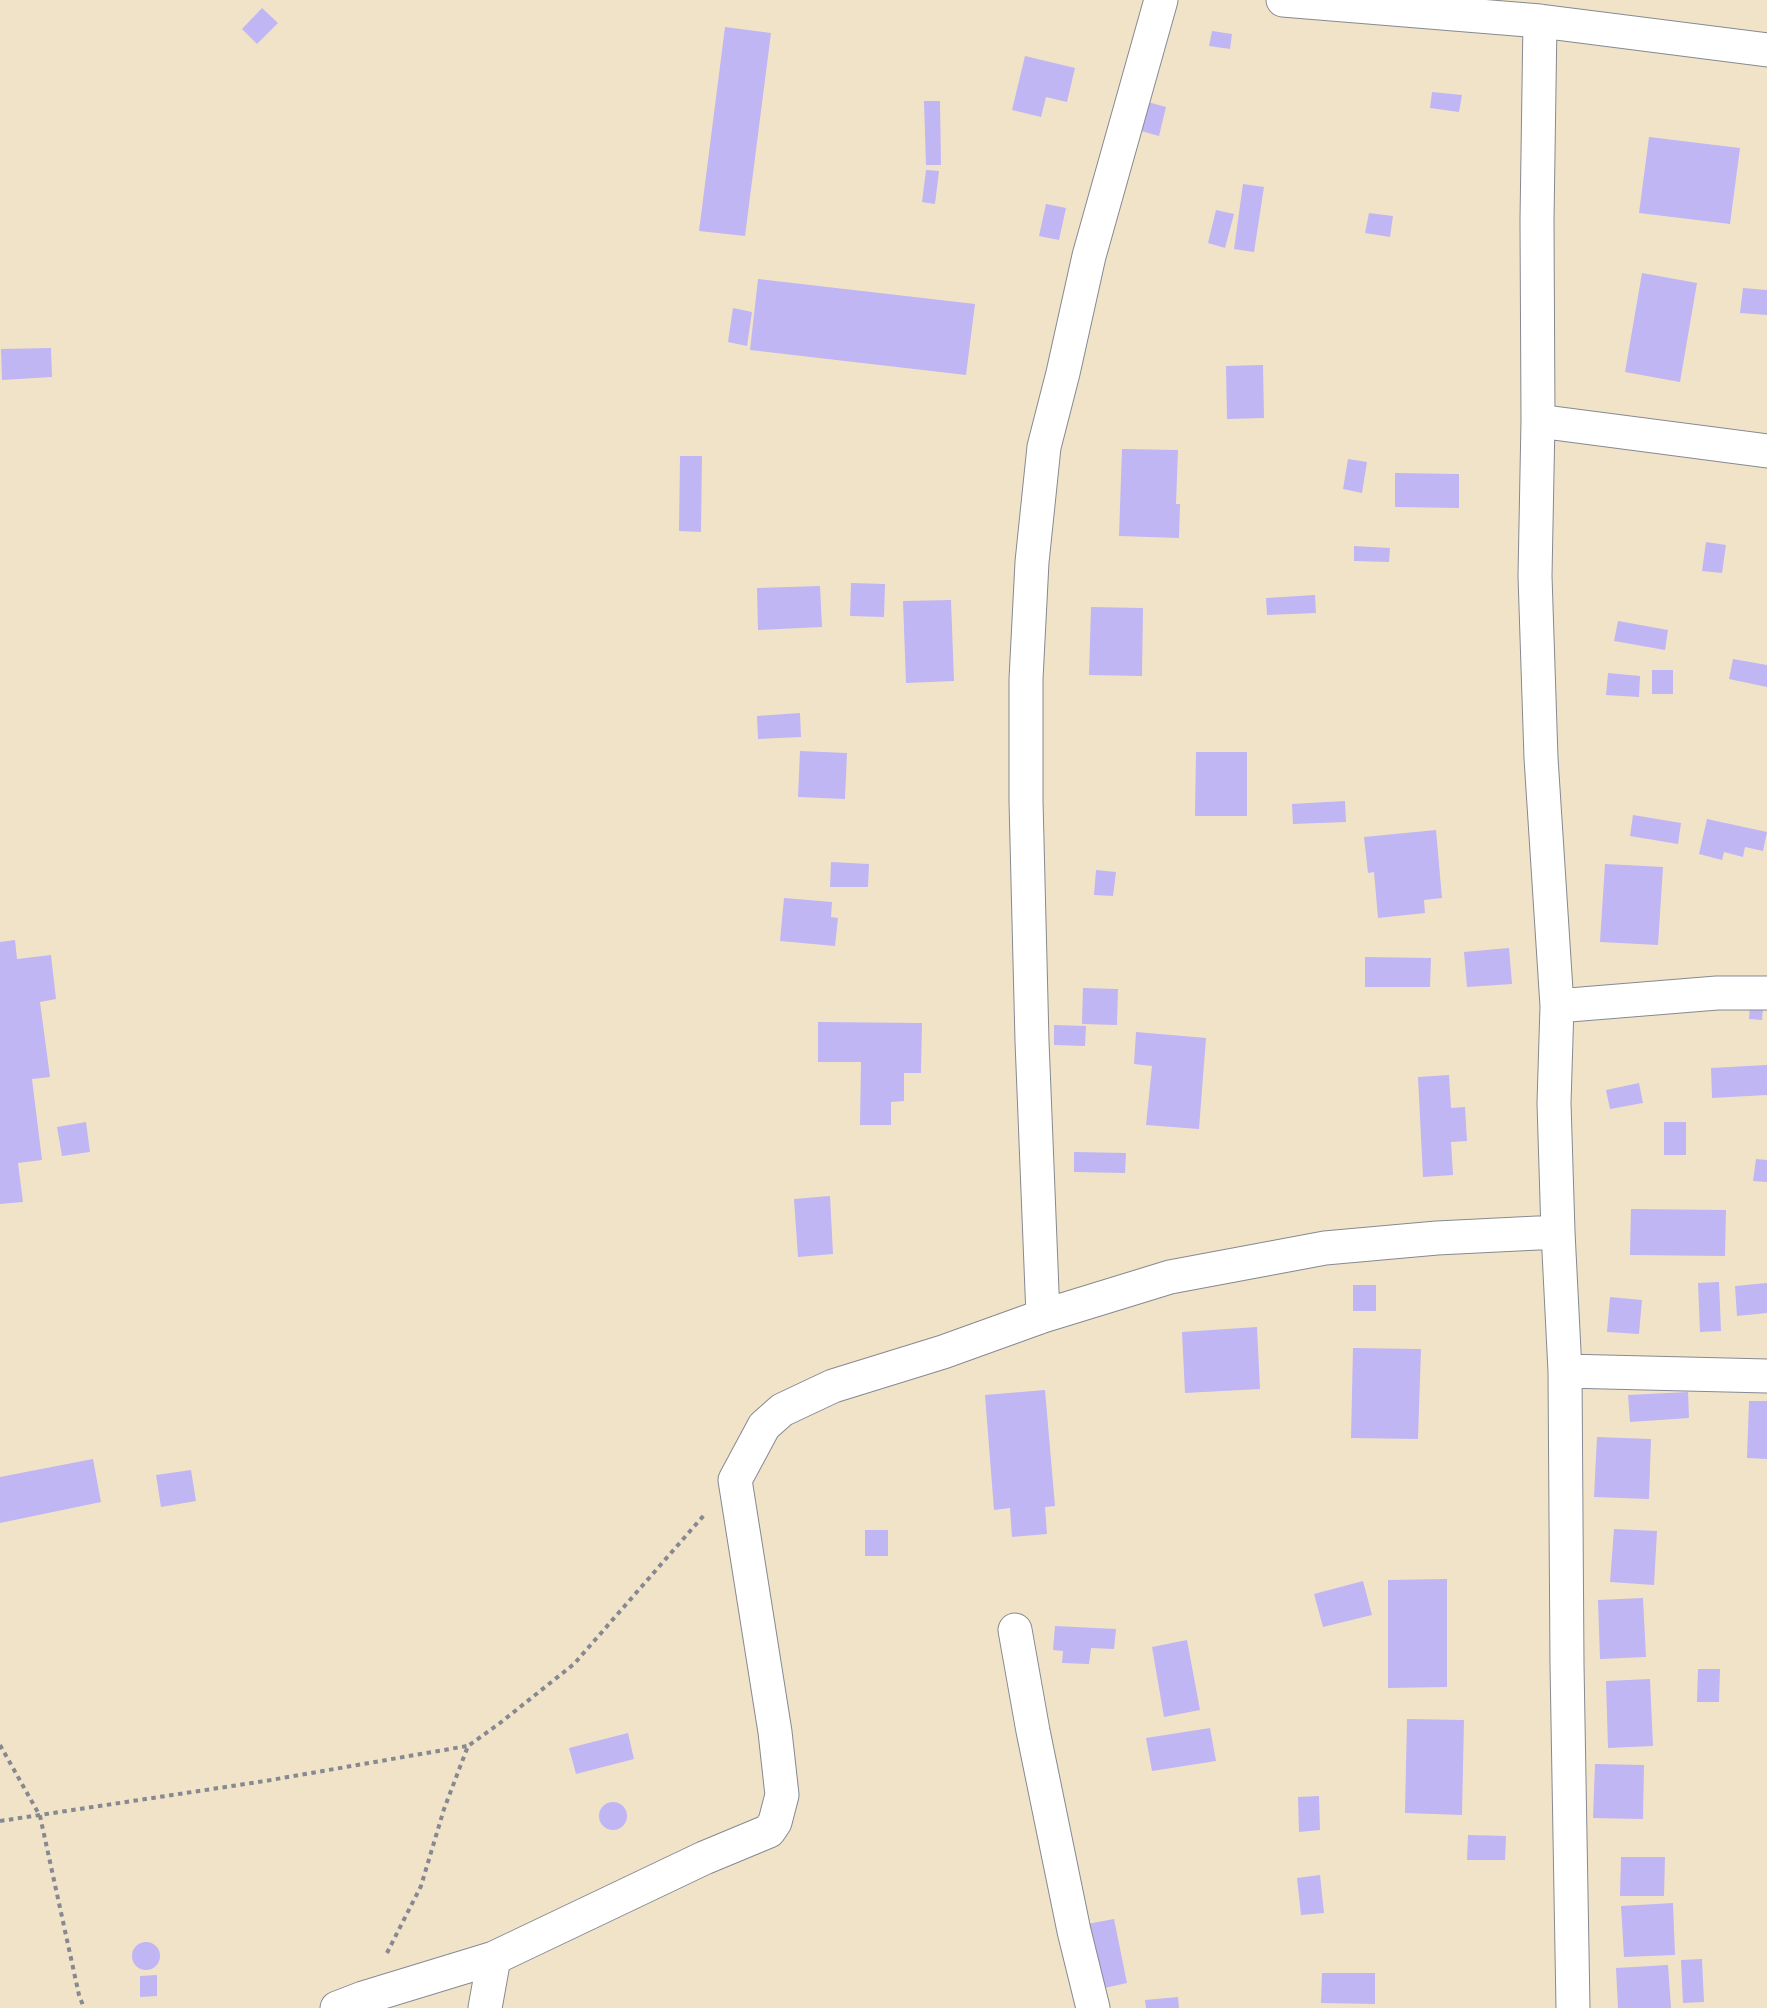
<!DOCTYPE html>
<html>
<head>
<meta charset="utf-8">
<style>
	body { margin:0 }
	canvas { display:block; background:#f1e3c7 }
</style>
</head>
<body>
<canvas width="1767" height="2008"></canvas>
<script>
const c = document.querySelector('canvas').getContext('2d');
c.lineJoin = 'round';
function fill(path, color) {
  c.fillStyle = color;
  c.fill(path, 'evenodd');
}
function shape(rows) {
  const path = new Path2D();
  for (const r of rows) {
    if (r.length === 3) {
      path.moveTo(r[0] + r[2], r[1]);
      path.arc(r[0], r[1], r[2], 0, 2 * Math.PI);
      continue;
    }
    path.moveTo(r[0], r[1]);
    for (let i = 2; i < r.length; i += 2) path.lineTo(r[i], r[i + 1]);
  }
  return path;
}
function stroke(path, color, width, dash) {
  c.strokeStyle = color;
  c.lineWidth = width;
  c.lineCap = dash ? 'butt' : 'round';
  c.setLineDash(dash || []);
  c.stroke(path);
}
const building = shape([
	[262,8,278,23,257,44,242,29],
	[725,27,771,33,745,236,699,231],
	[1212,31,1232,34,1230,49,1209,46],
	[1025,56,1075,68,1067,102,1046,97,1041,117,1012,110],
	[1432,92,1462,95,1459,112,1430,108],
	[924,101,940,101,941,165,926,165],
	[1148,102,1166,107,1159,136,1141,131],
	[1649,137,1740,148,1730,224,1639,213],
	[926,170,939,171,935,204,922,202],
	[1243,184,1264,187,1254,252,1234,249],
	[1046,204,1066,208,1059,240,1039,236],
	[1216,210,1234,214,1225,248,1208,243],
	[1369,213,1393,216,1390,237,1365,233],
	[1642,273,1697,283,1680,382,1625,372],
	[758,279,975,304,966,375,750,350],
	[1743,288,1767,290,1767,315,1740,313],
	[733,308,752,312,747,346,728,342],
	[51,348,52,377,2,380,1,349],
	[1263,365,1264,418,1227,419,1226,366],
	[1122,449,1178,450,1176,504,1180,504,1179,538,1119,536],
	[680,456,702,456,701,532,679,531],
	[1348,459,1367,462,1362,493,1343,489],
	[1395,473,1459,474,1459,508,1395,507],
	[1706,542,1726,545,1722,573,1702,571],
	[1354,546,1390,548,1389,562,1354,561],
	[851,583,885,584,884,617,850,616],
	[820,586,822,627,758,630,757,588],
	[1315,595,1316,613,1267,615,1266,598],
	[951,600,954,681,906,683,903,601],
	[1091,607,1143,608,1142,676,1089,675],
	[1618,621,1668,630,1665,650,1614,641],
	[1733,659,1767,665,1767,687,1729,679],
	[1652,670,1673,670,1673,694,1652,694],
	[1608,673,1640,676,1639,697,1606,695],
	[800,713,801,737,758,739,757,716],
	[800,751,847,753,845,799,798,797],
	[1196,752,1247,752,1247,816,1195,816],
	[1345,801,1346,822,1293,824,1292,804],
	[1633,815,1681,823,1678,844,1630,836],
	[1707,819,1767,832,1763,851,1745,847,1743,857,1724,852,1722,860,1699,854],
	[1436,830,1442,898,1424,900,1425,913,1378,918,1374,872,1368,873,1364,837],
	[831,862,869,864,868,887,830,887],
	[1605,864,1663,867,1658,945,1600,942],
	[1096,870,1116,872,1113,896,1094,895],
	[784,898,832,902,831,917,838,918,835,946,780,941],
	[15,940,17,959,51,955,56,999,40,1002,50,1077,32,1079,42,1160,18,1163,23,1202,0,1204,0,942],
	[1509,948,1512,984,1467,987,1464,952],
	[1365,957,1431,958,1430,987,1365,987],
	[1083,988,1118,989,1117,1025,1082,1024],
	[1750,1005,1763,1006,1762,1020,1749,1019],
	[818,1022,922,1023,921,1073,904,1073,904,1101,891,1102,891,1125,860,1125,861,1062,818,1062],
	[1054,1025,1086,1026,1085,1046,1054,1045],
	[1136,1032,1206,1038,1199,1129,1146,1125,1152,1066,1134,1064],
	[1767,1065,1767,1095,1712,1098,1711,1068],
	[1449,1075,1451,1108,1465,1107,1467,1141,1451,1142,1453,1175,1423,1177,1418,1077],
	[1639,1083,1643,1103,1610,1109,1606,1090],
	[86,1122,90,1152,62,1156,57,1127],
	[1664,1122,1686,1122,1686,1155,1664,1155],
	[1074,1152,1126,1153,1125,1173,1074,1172],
	[1756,1159,1767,1160,1767,1182,1753,1181],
	[830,1196,833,1254,798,1257,794,1199],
	[1631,1209,1726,1210,1725,1256,1630,1255],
	[1719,1282,1721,1331,1700,1332,1698,1283],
	[1767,1283,1767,1313,1737,1316,1735,1286],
	[1353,1285,1376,1285,1376,1311,1353,1311],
	[1610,1297,1642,1300,1639,1334,1607,1332],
	[1257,1327,1260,1389,1185,1393,1182,1332],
	[1353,1348,1421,1349,1418,1439,1351,1438],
	[1045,1390,1055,1506,1045,1507,1047,1534,1012,1537,1010,1508,994,1510,985,1395],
	[1688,1392,1689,1418,1630,1422,1628,1395],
	[1749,1401,1767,1401,1767,1459,1747,1458],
	[1597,1437,1651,1439,1649,1499,1594,1497],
	[93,1459,101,1502,0,1523,0,1477],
	[191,1470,196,1501,161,1507,156,1475],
	[1614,1529,1657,1531,1654,1585,1610,1582],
	[865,1530,888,1530,888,1556,865,1556],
	[1447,1579,1447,1687,1388,1688,1388,1580],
	[1363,1581,1372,1615,1323,1627,1314,1594],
	[1643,1598,1646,1657,1600,1659,1598,1600],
	[1055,1626,1116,1629,1114,1649,1091,1648,1089,1664,1062,1663,1063,1651,1053,1650],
	[1187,1640,1200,1710,1164,1717,1152,1647],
	[1698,1669,1720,1669,1719,1702,1697,1702],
	[1650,1679,1653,1746,1608,1748,1606,1681],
	[1407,1719,1464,1720,1462,1815,1405,1813],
	[1210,1728,1216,1761,1152,1771,1146,1738],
	[628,1733,634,1759,576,1774,569,1748],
	[1595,1764,1644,1765,1643,1819,1593,1818],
	[1319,1796,1320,1830,1299,1832,1298,1797],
	[613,1816,14],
	[1468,1835,1506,1836,1505,1860,1467,1860],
	[1621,1857,1665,1857,1664,1896,1620,1896],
	[1320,1875,1324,1913,1301,1915,1297,1878],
	[1673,1903,1675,1955,1624,1957,1621,1906],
	[1114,1919,1127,1983,1100,1989,1087,1924],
	[146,1956,14],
	[1702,1959,1704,2002,1683,2003,1681,1960],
	[1668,1965,1671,2008,1618,2008,1616,1968],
	[1322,1973,1375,1973,1375,2004,1321,2003],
	[157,1975,157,1996,140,1997,140,1976],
	[1178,1997,1179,2008,1146,2008,1145,2000]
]);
const path = shape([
	[0,1745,40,1816,79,1995,84,2008],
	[0,1821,265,1781,467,1746],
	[387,1953,421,1886,444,1809,468,1746,500,1723,574,1664,705,1514]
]);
const street = shape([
	[1283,0,1540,21,1767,50],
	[1540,21,1537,220,1538,421,1535,576,1541,758,1557,1006,1554,1103,1558,1232,1565,1371,1567,1664,1573,2008],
	[1538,421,1767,451],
	[1557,1006,1717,993,1767,993],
	[1043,1316,1032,1041,1026,801,1026,679,1032,562,1044,447,1063,373,1089,256,1161,0],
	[1565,1371,1767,1376],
	[1015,1630,1033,1731,1074,1931,1093,2008],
	[337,2008,363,1998,494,1958,704,1858,769,1831,775,1822,782,1795,775,1732,735,1480,764,1426,782,1410,833,1386,943,1352,1043,1316,1170,1277,1325,1248,1437,1238,1558,1232],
	[485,2008,494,1958]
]);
fill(building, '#c0b6f4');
stroke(street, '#868992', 35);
stroke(path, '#868992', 4, [4.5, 4.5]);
stroke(street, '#fff', 33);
</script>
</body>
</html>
